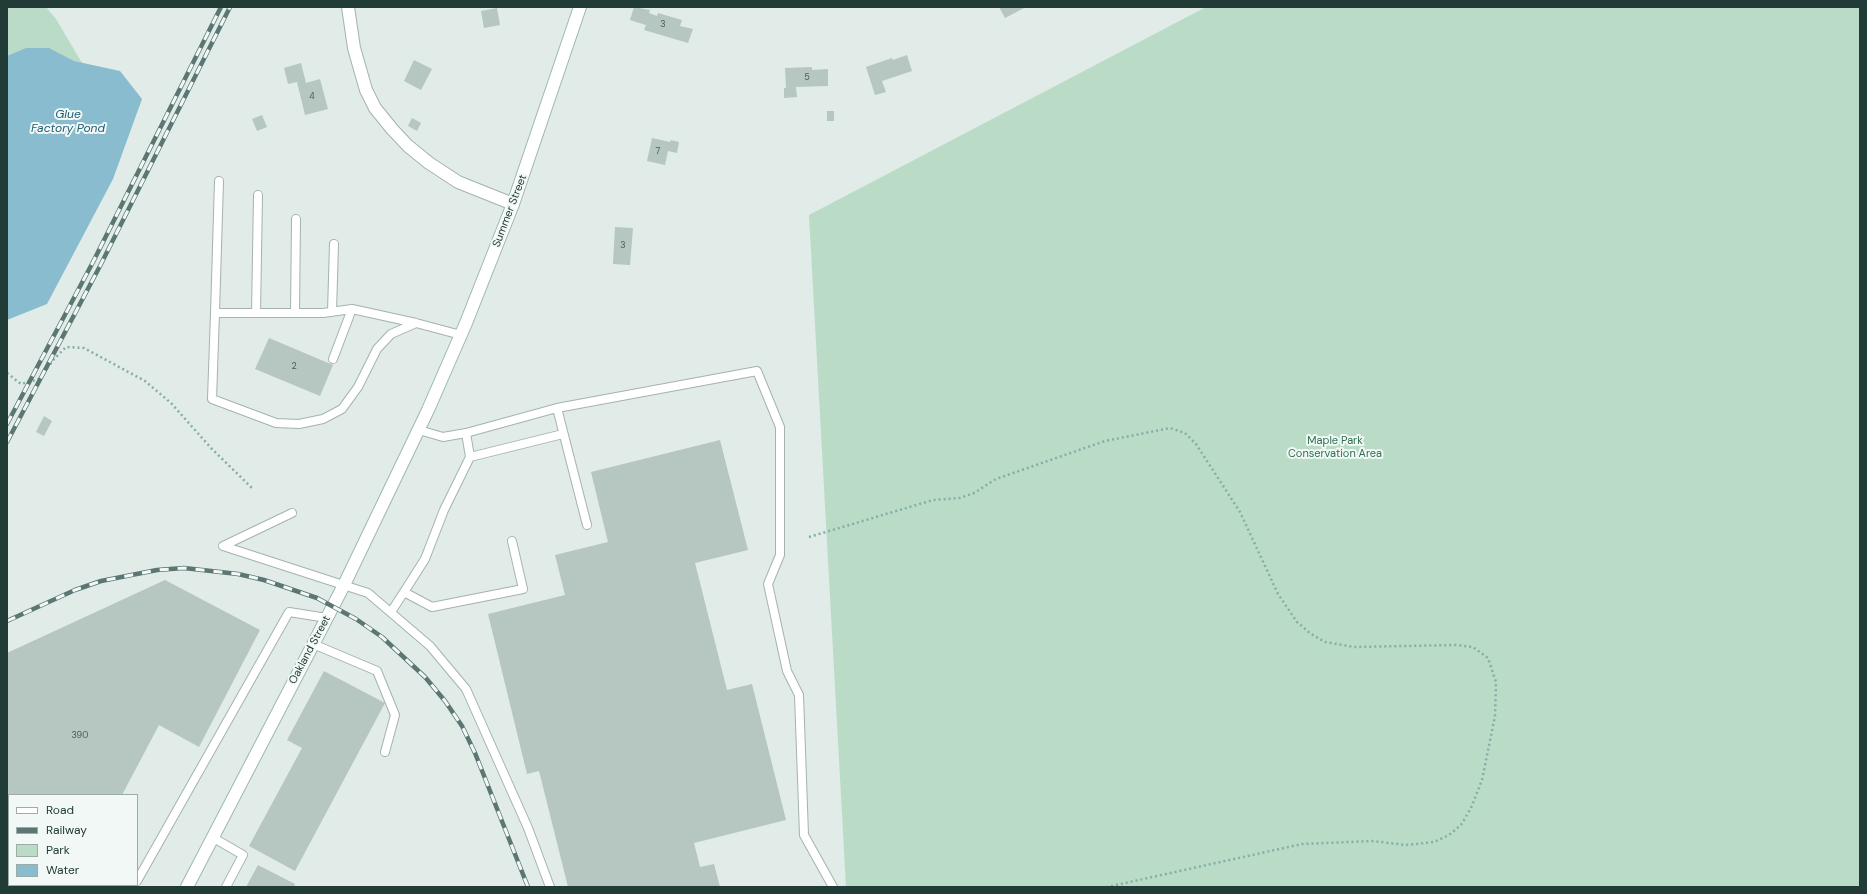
<!DOCTYPE html>
<html>
<head>
<meta charset="utf-8">
<style>
	body { margin:0 }
	#map { position:relative; width:1867px; height:894px; overflow:hidden; background:#e1ebe8; font-family:"DM Sans",sans-serif }
	canvas { display:block }
	.frame { position:absolute; inset:0; border:8px solid #213b37; pointer-events:none }
	.legend { position:absolute; left:8px; top:794px; width:130px; height:92px; box-sizing:border-box; background:#f1f8f5; border:1px solid #9eaca9; margin:0; padding:5px 7px; list-style:none; font-size:12px; color:#213b37 }
	.legend li { display:flex; align-items:center; gap:8px; height:20px }
	.legend b { width:20px; border:1px solid #9eaca9 }
</style>
</head>
<body>
<div id="map">
<canvas width="1867" height="894"></canvas>
<div class="frame"></div>
<ul class="legend">
<li><b style="height:5px;background:#fff"></b>Road</li>
<li><b style="height:5px;background:#5c7773"></b>Railway</li>
<li><b style="height:11px;background:#badcc7"></b>Park</li>
<li><b style="height:11px;background:#89bccf"></b>Water</li>
</ul>
</div>
<script>
const c = document.querySelector('canvas').getContext('2d');
c.lineJoin = 'round';
function fill(path, color) {
  c.fillStyle = color;
  c.fill(path, 'evenodd');
}
function shape(rows) {
  const path = new Path2D();
  for (const r of rows) {
    path.moveTo(r[0], r[1]);
    for (let i = 2; i < r.length; i += 2) path.lineTo(r[i], r[i + 1]);
  }
  return path;
}
function stroke(path, color, width, dash) {
  c.strokeStyle = color;
  c.lineWidth = width;
  c.lineCap = dash ? 'butt' : 'round';
  c.setLineDash(dash || []);
  c.stroke(path);
}
function write(font, color, halo, rows, align = 'center') {
  c.font = font + ' "DM Sans",sans-serif';
  c.lineWidth = 4;
  c.setLineDash([]);
  c.textBaseline = 'middle';
  c.strokeStyle = halo;
  c.fillStyle = color;
  for (const [text, x, y, turn = 0] of rows) {
    c.save();
    c.translate(x, y);
    c.rotate((+turn || 0) * Math.PI / 180);
    c.textAlign = isNaN(turn) ? turn : align;
    if (halo) c.strokeText(text, 0, 0);
    c.fillText(text, 0, 0);
    c.restore();
  }
}
const green = shape([
	[7,7,46,7,56,19,85,68,7,205],
	[1206,7,1860,7,1860,887,846,887,809,215]
]);
const water = shape([
	[26,48,49,48,74,61,120,71,142,99,113,179,47,304,7,320,7,56]
]);
const building = shape([
	[634,7,650,10,649,13,657,16,658,13,682,20,680,26,693,29,688,43,644,30,646,25,630,20],
	[999,7,1026,7,1005,18],
	[497,8,500,25,484,28,481,11],
	[907,55,912,71,882,81,886,92,875,95,866,67,892,58,893,60],
	[414,60,432,69,421,90,404,81],
	[301,63,306,83,320,79,328,109,305,115,297,82,288,84,284,68],
	[812,67,812,70,828,69,828,86,796,87,797,97,784,98,784,88,786,88,785,68],
	[827,111,834,111,834,121,827,121],
	[262,115,267,127,257,131,252,119],
	[412,118,421,123,417,131,408,126],
	[652,138,670,142,671,140,679,142,677,153,668,151,665,165,647,161],
	[615,227,633,228,630,265,613,264],
	[269,338,333,365,320,396,255,369],
	[44,416,52,421,44,436,36,432],
	[720,440,748,550,695,563,727,690,752,684,786,820,694,843,700,867,714,864,720,887,568,887,539,771,527,774,488,614,565,595,555,555,608,542,591,472],
	[165,580,260,630,199,747,159,725,122,795,9,795,9,885,75,885,74,887,7,887,7,653],
	[324,671,385,703,295,871,249,846,302,748,287,740],
	[258,865,295,884,294,887,246,887]
]);
const path = shape([
	[7,373,21,384,39,379,54,359,66,347,84,348,145,381,171,403,211,448,252,488],
	[809,537,933,500,960,498,974,493,996,479,1105,441,1170,428,1185,433,1196,444,1240,512,1278,594,1297,622,1311,634,1325,642,1354,647,1456,645,1473,647,1488,658,1496,682,1495,716,1482,780,1471,808,1461,825,1449,835,1434,842,1406,845,1372,841,1302,844,1107,887]
]);
const service = shape([
	[332,312,334,244],
	[215,313,219,181],
	[256,313,258,195],
	[295,313,296,219],
	[416,323,391,334,377,349,358,387,342,409,323,419,299,424,276,423,212,399,215,313,323,313,352,309,416,323,461,335],
	[333,359,352,309],
	[557,408,587,525],
	[419,430,443,437,466,433,557,408,757,371,780,427,780,555,768,584,787,671,799,695,804,835,833,887],
	[470,457,563,434],
	[292,513,223,546,368,593,430,646,466,689,528,828,550,887],
	[404,592,425,559,444,510,470,457,466,433],
	[391,612,404,592,432,607,523,589,512,541],
	[313,644,377,671,395,715,385,752],
	[212,837,243,855,226,887],
	[137,881,289,612,327,618]
]);
const minor = shape([
	[348,7,354,48,366,90,375,108,392,129,408,146,429,163,458,182,513,204]
]);
const secondary = shape([
	[187,887,344,585,428,410,466,323,513,204,580,7]
]);
const rail = shape([
	[7,424,93,262,221,7],
	[7,442,100,266,230,7],
	[7,621,75,590,101,581,157,570,184,568,238,574,264,580,317,598,356,619,382,637,425,677,445,701,462,726,475,753,528,887]
]);
const numberNames = [
	["3",663,25],
	["5",807,78],
	["4",312,97],
	["7",658,152],
	["3",623,246],
	["2",294,367],
	["390",80,736]
];
const streetNames = [
	["Summer Street",510,211,-69],
	["Oakland Street",310,650,-62]
];
const parkNames = [
	["Maple Park",1335,441],
	["Conservation Area",1335,454]
];
const waterNames = [
	["Glue",68,115],
	["Factory Pond",68,129]
];
fill(green, '#badcc7');
fill(water, '#89bccf');
fill(building, '#b6c6c1');
stroke(service, '#a4b3af', 10);
stroke(minor, '#a4b3af', 14);
stroke(secondary, '#9fb7b1', 14);
stroke(path, '#82aea6', 2.5, [2, 3]);
stroke(service, '#fff', 8);
stroke(minor, '#fff', 12);
stroke(secondary, '#fff', 12);
stroke(rail, '#5c7773', 4.5);
stroke(rail, '#f1f8f5', 3, [9]);
write('9px', '#465e5a', null, numberNames);
write('11px', '#213b37', '#f1f8f5', streetNames);
write('11px', '#2d7150', '#f1f8f5', parkNames);
write('italic 12px', '#1d5c76', '#f1f8f5', waterNames);
</script>
</body>
</html>
